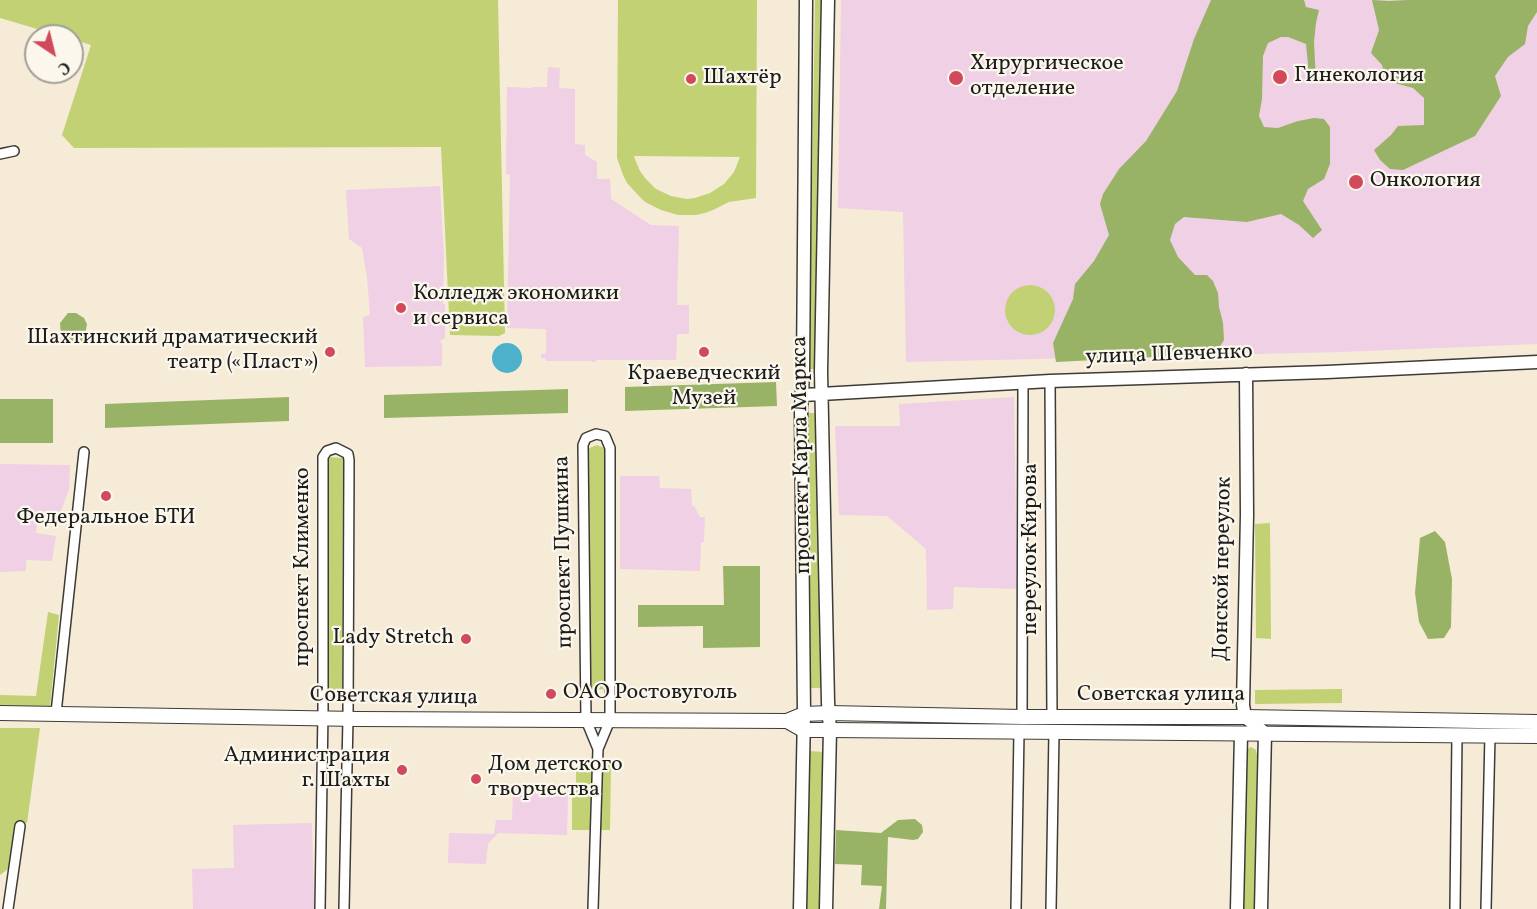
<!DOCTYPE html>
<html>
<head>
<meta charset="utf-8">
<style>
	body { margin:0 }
	#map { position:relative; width:1537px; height:909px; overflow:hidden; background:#f6ebd6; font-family:Vollkorn,serif }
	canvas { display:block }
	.north { position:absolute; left:24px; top:24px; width:60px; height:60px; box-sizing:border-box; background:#fbf7ec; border:2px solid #a29f99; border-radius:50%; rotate:145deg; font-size:16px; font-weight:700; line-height:24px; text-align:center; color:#1c1c1c }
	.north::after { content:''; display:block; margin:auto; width:21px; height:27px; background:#d1495b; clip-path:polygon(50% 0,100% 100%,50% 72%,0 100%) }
</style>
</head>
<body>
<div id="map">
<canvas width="1537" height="909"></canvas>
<div class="north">С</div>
</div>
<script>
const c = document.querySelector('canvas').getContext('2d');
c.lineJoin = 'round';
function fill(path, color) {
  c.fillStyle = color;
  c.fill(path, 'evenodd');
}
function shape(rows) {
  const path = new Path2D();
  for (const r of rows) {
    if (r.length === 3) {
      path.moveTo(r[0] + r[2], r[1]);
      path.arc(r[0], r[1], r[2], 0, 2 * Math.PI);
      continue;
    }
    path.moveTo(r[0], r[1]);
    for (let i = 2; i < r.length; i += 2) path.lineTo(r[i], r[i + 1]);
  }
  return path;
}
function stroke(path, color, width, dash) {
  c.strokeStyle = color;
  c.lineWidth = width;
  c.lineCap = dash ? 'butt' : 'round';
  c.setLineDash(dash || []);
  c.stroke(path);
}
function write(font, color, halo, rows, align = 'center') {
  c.font = font + ' Vollkorn,serif';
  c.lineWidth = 4.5;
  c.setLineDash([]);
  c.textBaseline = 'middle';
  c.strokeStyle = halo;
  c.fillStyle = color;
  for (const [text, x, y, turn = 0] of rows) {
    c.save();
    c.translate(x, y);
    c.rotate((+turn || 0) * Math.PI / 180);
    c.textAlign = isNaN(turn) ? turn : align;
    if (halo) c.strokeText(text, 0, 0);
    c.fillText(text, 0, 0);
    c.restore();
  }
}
const built = shape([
	[841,0,1537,0,1537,344,1341,352,906,362,903,212,838,208],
	[548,67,560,68,559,88,575,89,575,144,585,145,585,155,597,162,597,179,610,179,611,199,651,225,679,226,677,305,689,305,689,334,677,334,676,360,597,360,596,362,592,362,592,361,546,361,545,358,541,358,541,354,546,353,546,329,507,328,510,175,506,174,507,87,532,88,532,87,547,87],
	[440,186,444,256,443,304,445,304,445,338,440,341,440,342,442,343,442,366,365,367,363,317,370,315,367,277,362,248,349,239,346,190],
	[1014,397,1017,589,954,587,953,609,927,610,926,549,887,516,839,515,835,426,900,426,899,404],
	[0,464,70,465,69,489,60,514,39,511,36,533,56,536,52,561,26,560,26,571,0,572],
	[620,476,659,476,660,488,691,489,692,506,694,506,700,517,705,517,704,542,701,542,700,571,620,569],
	[513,790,536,790,536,794,568,794,567,835,498,833,488,844,486,864,448,863,449,833,494,834,496,820,512,820],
	[312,823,314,909,193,909,192,869,234,868,233,825]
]);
const green = shape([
	[0,0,498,0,505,333,499,336,450,335,441,147,74,148,62,135,91,45,72,39,72,36,61,36,0,18],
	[618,0,757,0,756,198,729,202,713,210,705,213,696,215,678,215,661,210,645,202,639,196,627,183,623,175,617,158],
	[634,157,635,156,740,157,734,172,724,184,710,193,695,198,687,199,671,196,656,189,645,178,640,171],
	[815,0,821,0,815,369,809,369],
	[1030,310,25],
	[806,413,818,413,821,688,809,688],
	[597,445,604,448,609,689,588,690,587,449],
	[329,457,343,458,342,690,328,689],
	[1270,523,1271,639,1256,638,1255,524],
	[48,612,59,615,50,707,0,706,0,695,36,696],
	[1342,689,1342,703,1255,704,1255,690],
	[0,728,40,728,27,823,17,824,10,866,8,869,0,875],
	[1251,747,1256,750,1257,755,1256,909,1242,909,1245,753,1247,749],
	[809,751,823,752,820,909,806,909],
	[576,765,611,765,610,830,572,830,572,798,576,797]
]);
const forest = shape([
	[1211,0,1304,0,1306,7,1319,10,1316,23,1314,42,1316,80,1307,79,1308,64,1306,44,1288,37,1281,37,1268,43,1263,56,1262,99,1259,116,1264,127,1278,128,1298,121,1314,118,1324,119,1330,127,1330,164,1324,179,1308,189,1303,201,1322,230,1313,238,1299,225,1281,214,1247,222,1184,217,1175,224,1170,240,1178,257,1195,275,1207,275,1213,281,1218,293,1219,307,1223,323,1224,340,1215,354,1056,362,1053,343,1073,299,1075,284,1094,261,1109,235,1100,204,1103,194,1119,169,1146,141,1177,91,1194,39],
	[1372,0,1389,1,1408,0,1537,0,1537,12,1528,26,1525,44,1508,57,1495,76,1501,96,1475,136,1403,170,1390,169,1380,160,1374,150,1391,135,1398,126,1424,125,1424,98,1413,88,1398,84,1385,79,1382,65,1371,53,1379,30],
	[68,313,76,313,84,318,87,324,84,340,77,344,69,342,61,335,60,323],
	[776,382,777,406,625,411,625,387],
	[568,389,568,413,384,418,384,395],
	[289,397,289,421,105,428,105,404],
	[0,399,53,399,53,443,0,443],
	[1435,531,1445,542,1452,579,1451,627,1444,638,1428,639,1419,622,1415,593,1420,538],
	[723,566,760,566,760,647,703,648,703,626,638,627,638,605,724,605],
	[915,819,922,825,923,832,918,839,913,840,888,837,886,909,879,909,882,886,861,885,862,865,835,864,836,830,881,833,898,820]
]);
const water = shape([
	[507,358,15]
]);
const street = shape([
	[0,154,14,151],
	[1050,381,1052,717],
	[56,713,84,452],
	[1022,717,1023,383],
	[8,909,20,826],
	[320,909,323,711,323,457,327,451,336,448,348,454,349,460,348,718,344,909],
	[593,909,598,749,610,720,610,448,605,436,596,434,586,438,583,445,586,720,598,749],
	[1016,909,1019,732],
	[1051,909,1054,732],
	[1455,909,1457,735],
	[1486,909,1490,735]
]);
const secondary = shape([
	[1246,374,1247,515,1243,705,1245,717,1265,733,1261,909],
	[803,395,1050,381,1327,372,1537,362],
	[800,909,804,714,801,410,803,372,806,0],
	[826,909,830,730,828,702,821,372,828,0],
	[1237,909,1241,734]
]);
const primary = shape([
	[0,713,358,719,787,721,804,714,829,713,1022,717,1245,717,1537,722],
	[787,721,803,730,830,730,1537,736]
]);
const markers = [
	[1280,77,8,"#d1495b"],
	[956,78,8,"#d1495b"],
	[691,79,6,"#d1495b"],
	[1356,182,8,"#d1495b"],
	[401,308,6,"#d1495b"],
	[330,352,6,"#d1495b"],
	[704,352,6,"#d1495b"],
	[106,496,6,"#d1495b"],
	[466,639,6,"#d1495b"],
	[551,694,6,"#d1495b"],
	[402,770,6,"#d1495b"],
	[476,779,6,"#d1495b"]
];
const poiNames = [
	["Хирургическое",970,65],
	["отделение",970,90],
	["Гинекология",1294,77],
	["Шахтёр",703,79],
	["Онкология",1370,182],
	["Колледж экономики",413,295],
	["и сервиса",413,320],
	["Шахтинский драматический",318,339,"right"],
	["театр («Пласт»)",318,364,"right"],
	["Краеведческий",704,375,"center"],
	["Музей",704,400,"center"],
	["Федеральное БТИ",106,519,"center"],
	["Lady Stretch",454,639,"right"],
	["ОАО Ростовуголь",563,694],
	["Администрация",390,757,"right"],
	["г. Шахты",390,782,"right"],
	["Дом детского",488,766],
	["творчества",488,791]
];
const streetNames = [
	["улица Шевченко",1169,356,-2],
	["проспект Карла Маркса",803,455,-91],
	["переулок Кирова",1032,549,-90],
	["проспект Пушкина",565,552,-91],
	["проспект Клименко",304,567,-90],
	["Донской переулок",1224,569,-89],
	["Советская улица",1161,696],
	["Советская улица",394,698,1]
];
fill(built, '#f0d0e5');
fill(green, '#c1d174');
fill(forest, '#98b366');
fill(water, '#4db1cc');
stroke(street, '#3d3b38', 12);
stroke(secondary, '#3d3b38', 15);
stroke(primary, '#3d3b38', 16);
stroke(street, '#fff', 9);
stroke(secondary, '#fff', 12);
stroke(primary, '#fff', 14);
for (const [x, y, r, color] of markers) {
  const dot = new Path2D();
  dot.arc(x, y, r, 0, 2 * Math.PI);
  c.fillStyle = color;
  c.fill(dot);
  stroke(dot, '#fbf7ec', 2);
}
write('22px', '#1c1c1c', '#fbf7ec', poiNames, 'left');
write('22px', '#1c1c1c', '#fbf7ec', streetNames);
</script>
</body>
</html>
